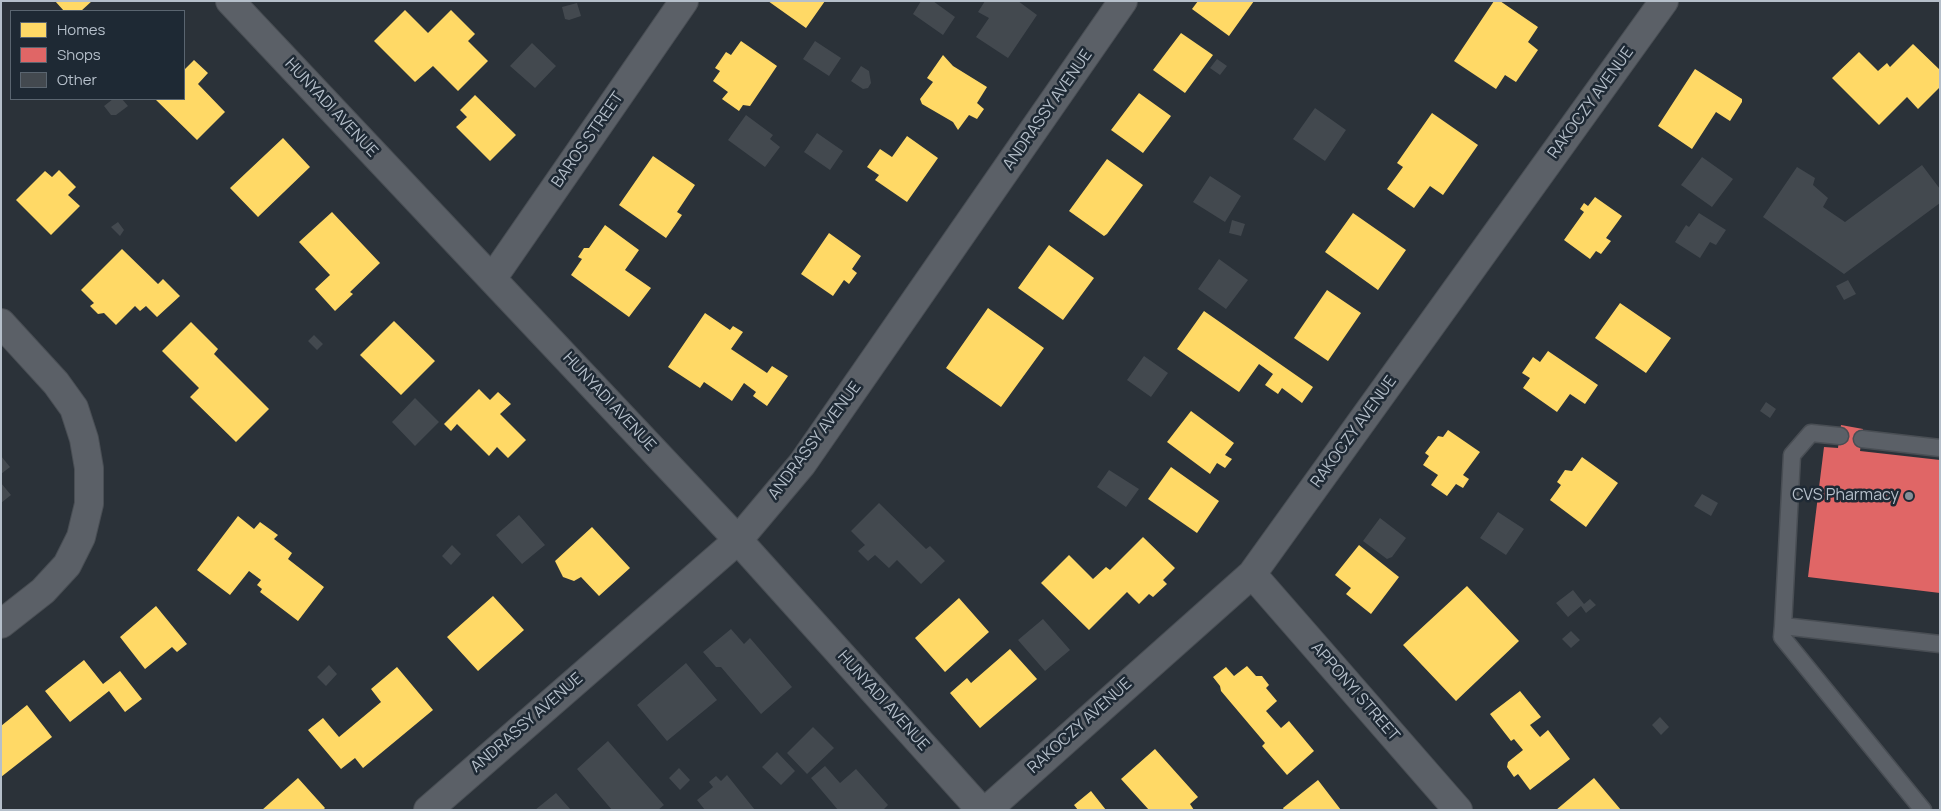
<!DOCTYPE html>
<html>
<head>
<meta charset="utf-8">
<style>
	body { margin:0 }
	#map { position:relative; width:1941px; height:811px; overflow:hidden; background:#2b3239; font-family:Manrope,sans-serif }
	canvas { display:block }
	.frame { position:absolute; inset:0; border:2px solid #b5bfca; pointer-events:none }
	.legend { position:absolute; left:10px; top:10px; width:175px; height:90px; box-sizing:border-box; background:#1e2934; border:1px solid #5a6570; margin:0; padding:6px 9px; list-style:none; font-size:15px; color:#b5bfca }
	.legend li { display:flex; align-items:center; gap:10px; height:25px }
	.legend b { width:25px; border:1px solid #5a6570 }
</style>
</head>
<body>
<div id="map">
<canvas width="1941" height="811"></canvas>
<div class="frame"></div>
<ul class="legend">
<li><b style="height:14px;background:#ffd966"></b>Homes</li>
<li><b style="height:14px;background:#e06666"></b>Shops</li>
<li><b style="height:14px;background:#43494f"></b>Other</li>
</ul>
</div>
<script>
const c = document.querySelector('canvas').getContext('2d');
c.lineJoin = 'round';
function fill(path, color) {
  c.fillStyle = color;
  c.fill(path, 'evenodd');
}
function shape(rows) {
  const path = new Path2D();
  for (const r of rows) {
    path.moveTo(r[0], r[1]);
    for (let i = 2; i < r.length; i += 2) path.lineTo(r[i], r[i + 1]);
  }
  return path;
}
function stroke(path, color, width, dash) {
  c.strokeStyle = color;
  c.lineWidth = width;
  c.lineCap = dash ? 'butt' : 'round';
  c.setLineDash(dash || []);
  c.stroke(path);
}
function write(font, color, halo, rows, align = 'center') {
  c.font = font + ' Manrope,sans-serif';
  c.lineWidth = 5;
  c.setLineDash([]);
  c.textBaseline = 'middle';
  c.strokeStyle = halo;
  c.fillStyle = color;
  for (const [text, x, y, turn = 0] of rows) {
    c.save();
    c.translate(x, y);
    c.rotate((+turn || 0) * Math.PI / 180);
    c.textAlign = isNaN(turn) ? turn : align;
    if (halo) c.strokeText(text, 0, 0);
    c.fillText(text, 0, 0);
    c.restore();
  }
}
const homes = shape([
	[55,1,92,1,81,11,64,11],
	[768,1,825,1,806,28],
	[1198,1,1254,1,1229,36,1192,9],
	[1494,1,1500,1,1538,27,1528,42,1538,50,1516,82,1505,75,1496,89,1454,61],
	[405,10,428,33,451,10,475,34,468,41,488,61,458,91,433,66,415,82,374,41],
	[1181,33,1213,55,1185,93,1153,70],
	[741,41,777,66,750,106,743,105,739,111,722,99,728,92,713,81,720,71,715,68,726,52,731,55],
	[1913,44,1940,70,1940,87,1918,109,1907,97,1879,125,1832,78,1859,52,1878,71,1887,63,1890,67],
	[943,55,953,66,987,87,977,103,984,109,977,119,969,115,958,130,953,122,922,104,920,99,933,82,927,78],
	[194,60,208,73,198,84,225,112,197,140,155,99,184,99,184,70],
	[1695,69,1742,99,1742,102,1730,121,1716,112,1692,149,1658,126],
	[1139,93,1171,116,1143,153,1111,130],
	[475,95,516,135,490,161,456,127,467,117,460,110],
	[1432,113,1478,145,1443,195,1430,186,1414,208,1387,189,1403,167,1397,163],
	[907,136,938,158,907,202,875,180,879,175,867,167,880,149,892,157],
	[283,138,310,167,258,217,230,188],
	[653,156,695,185,677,212,682,215,666,238,619,205],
	[1107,159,1143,185,1107,234,1104,236,1069,211],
	[59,170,76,187,68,195,80,206,51,235,16,200,45,171,52,177],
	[1595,197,1622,216,1606,238,1611,241,1601,254,1596,251,1590,259,1564,240,1584,212,1580,209,1584,203,1588,206],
	[332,212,380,263,350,292,353,294,335,311,315,289,330,275,299,242],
	[1353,213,1406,250,1378,290,1325,252],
	[605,225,639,250,625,270,651,288,629,317,571,275,582,259,578,257,584,248,589,248],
	[829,233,861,256,852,269,857,273,849,284,844,280,833,296,801,274],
	[1049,245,1094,278,1063,320,1018,288],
	[122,249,158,284,163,279,180,296,157,317,146,306,140,311,135,306,116,325,104,313,98,314,90,306,94,303,81,290],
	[1327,290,1361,313,1328,361,1294,338],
	[1620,303,1671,338,1646,373,1595,338],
	[988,308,1044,348,1001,407,946,368],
	[1204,311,1313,387,1302,403,1282,388,1278,394,1265,385,1273,374,1259,364,1239,392,1177,349],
	[705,313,730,330,733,326,743,332,731,349,767,373,772,366,788,376,767,406,753,396,756,392,744,383,732,401,704,382,700,388,668,367],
	[394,321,435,361,401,395,360,355],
	[191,322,218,349,214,354,269,409,236,442,190,397,199,388,162,351],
	[1548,351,1598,385,1585,404,1570,394,1557,412,1523,388,1530,378,1522,373,1533,357,1540,362],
	[479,389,490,400,498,392,511,404,500,414,526,440,508,458,497,447,489,456,457,424,451,431,444,424],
	[1191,411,1234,443,1225,455,1232,459,1225,468,1217,463,1210,474,1167,442],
	[1448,430,1480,452,1463,475,1469,479,1463,488,1456,484,1447,496,1431,485,1438,475,1423,465,1429,456,1425,453,1438,436,1443,437],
	[1582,457,1618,483,1586,527,1550,500,1561,485,1557,482,1565,470,1572,471],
	[1171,467,1219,501,1197,533,1148,499],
	[238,516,254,529,260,522,278,535,274,539,292,553,288,559,324,587,298,621,260,592,262,589,257,585,261,580,249,571,230,595,197,570],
	[592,527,630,568,599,596,581,577,574,581,563,577,555,561],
	[1143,537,1175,568,1163,580,1167,584,1153,597,1149,594,1139,604,1127,592,1089,630,1041,583,1069,555,1093,579,1106,567,1110,570],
	[1359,545,1399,577,1371,614,1346,594,1351,588,1335,575],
	[1467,586,1519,641,1456,701,1403,645],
	[493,596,524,630,478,671,447,637],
	[959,598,989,632,945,672,915,638],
	[156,606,187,644,177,652,172,647,145,669,120,637],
	[1010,649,1037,679,980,728,950,693,967,678,971,683],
	[84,660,103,684,120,671,142,699,125,712,109,691,70,722,45,691],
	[1247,666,1256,676,1262,676,1269,685,1266,688,1277,701,1266,711,1281,728,1289,721,1314,751,1287,775,1262,746,1265,743,1221,691,1220,686,1213,677,1226,667,1234,676],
	[397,667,433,710,363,768,355,758,341,769,308,730,323,718,339,737,381,702,371,689],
	[1520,691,1541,717,1530,725,1540,737,1548,730,1570,759,1530,790,1518,774,1514,777,1507,767,1508,762,1523,750,1514,739,1511,741,1490,714],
	[27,705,52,737,1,777,1,726],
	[1155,749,1198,797,1190,804,1194,810,1149,810,1121,779],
	[298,778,325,808,323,810,262,810],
	[1594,778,1621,810,1556,810],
	[1318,780,1341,810,1284,810,1283,808],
	[1091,791,1106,810,1078,810,1074,805]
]);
const shops = shape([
	[1841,425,1863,429,1860,451,1940,460,1940,593,1808,577,1824,447,1838,448]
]);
const building = shape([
	[921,1,933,1,955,17,943,35,913,14],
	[985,1,1018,1,1037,15,1008,58,976,37,989,18,978,12],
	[577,3,581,16,569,20,565,19,562,7],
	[815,41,841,58,829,76,803,59],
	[532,43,556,66,535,88,510,66],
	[1217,59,1227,66,1220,75,1210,68],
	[861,66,869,71,871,83,868,88,863,89,851,81],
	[113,99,122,99,128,106,116,115,111,115,104,106],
	[1315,108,1346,130,1325,161,1293,139],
	[746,115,773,135,770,139,780,147,765,167,728,140],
	[817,133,843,151,830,170,804,152],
	[1702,157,1733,179,1712,207,1681,185],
	[1922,165,1940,189,1940,203,1844,274,1763,217,1797,167,1815,178,1813,185,1828,198,1823,207,1845,222],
	[1210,176,1241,196,1225,222,1193,202],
	[1699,213,1726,230,1716,245,1710,242,1700,258,1675,242,1686,225,1689,227],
	[1232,220,1245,224,1241,236,1229,233],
	[118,222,124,230,120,236,111,227],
	[1219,259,1248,280,1226,309,1198,289],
	[1848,280,1856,294,1844,300,1836,286],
	[314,335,323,344,317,350,308,341],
	[1144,356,1168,373,1151,397,1127,380],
	[415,398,439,422,415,446,392,422],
	[1766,402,1776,409,1770,418,1760,411],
	[1,456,10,467,1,474],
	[1109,470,1139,489,1126,507,1097,487],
	[1,483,11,495,1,503],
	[1702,494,1718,503,1711,516,1694,506],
	[879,503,926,549,930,546,945,561,921,584,897,560,889,568,875,555,868,561,858,551,865,545,851,531],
	[1498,512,1524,529,1506,555,1480,538],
	[519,515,545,545,522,564,496,535],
	[1380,518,1406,538,1392,557,1387,559,1363,541],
	[452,545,461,554,451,565,442,556],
	[1573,590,1584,604,1590,599,1596,605,1586,613,1581,606,1568,617,1556,603],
	[1043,619,1070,650,1045,671,1018,640],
	[731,629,744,644,750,638,792,687,761,714,721,667,716,667,703,652],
	[1571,631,1580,640,1571,648,1562,639],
	[686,663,717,700,667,741,637,705],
	[329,665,337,674,326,686,317,677],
	[1660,717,1669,727,1661,735,1652,725],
	[813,727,834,748,807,774,787,753],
	[608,741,664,805,658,810,612,810,577,769],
	[777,752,795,771,781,785,762,767],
	[825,766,840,783,856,769,888,805,883,810,838,810,811,778],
	[679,768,690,780,680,790,669,778],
	[727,775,755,810,705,810,697,800,713,787,709,782,716,776,721,781],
	[556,793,571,810,535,810]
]);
const service = shape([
	[1862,439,1940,448],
	[1783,626,1792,455,1811,433,1840,436],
	[1923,810,1782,637,1783,626,1940,644]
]);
const minor = shape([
	[230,1,738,540,981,810],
	[492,279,684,1],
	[1,323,56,383,74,408,84,439,89,468,89,504,81,537,67,565,43,591,1,624],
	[1252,574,1458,810],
	[428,810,738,540,802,464,1123,1],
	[987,810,1252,574,1664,1]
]);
const markers = [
	[1909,496,5,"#858e97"]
];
const streetNames = [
	["RAKOCZY AVENUE",1591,103,-54],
	["HUNYADI AVENUE",331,108,47],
	["ANDRASSY AVENUE",1048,110,-55],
	["BAROS STREET",588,140,-55],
	["HUNYADI AVENUE",609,402,47],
	["RAKOCZY AVENUE",1354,432,-54],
	["ANDRASSY AVENUE",815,441,-53],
	["APPONYI STREET",1355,692,49],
	["HUNYADI AVENUE",883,701,48],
	["ANDRASSY AVENUE",527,723,-41],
	["RAKOCZY AVENUE",1080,726,-42]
];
const poiNames = [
	["CVS Pharmacy",1899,496]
];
fill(homes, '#ffd966');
fill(shops, '#e06666');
fill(building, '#43494f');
stroke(service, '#494e54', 19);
stroke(minor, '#494e54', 30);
stroke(service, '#5b6067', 16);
stroke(minor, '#5b6067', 28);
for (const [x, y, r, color] of markers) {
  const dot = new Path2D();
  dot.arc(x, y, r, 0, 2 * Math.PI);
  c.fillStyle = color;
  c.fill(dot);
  stroke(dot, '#1e2934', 2);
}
write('16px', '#b5bfca', '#1e2934', streetNames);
write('16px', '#b5bfca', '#1e2934', poiNames, 'right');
</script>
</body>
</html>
